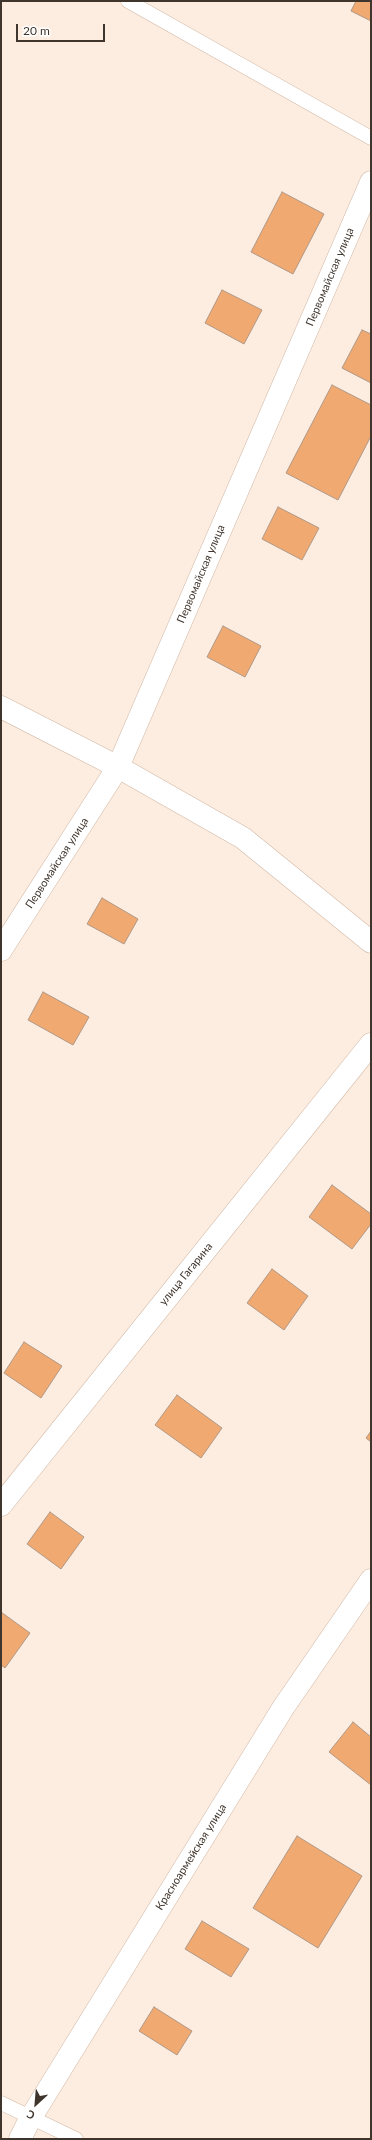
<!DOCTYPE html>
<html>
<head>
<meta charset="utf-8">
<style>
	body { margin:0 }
	#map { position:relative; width:372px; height:2140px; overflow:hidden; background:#fdede1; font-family:Lato,sans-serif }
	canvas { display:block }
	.frame { position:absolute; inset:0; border:2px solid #3f352d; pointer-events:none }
	.north { position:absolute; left:16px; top:2084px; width:40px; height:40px; -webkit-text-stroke:3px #fff; paint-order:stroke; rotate:206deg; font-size:11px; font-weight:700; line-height:16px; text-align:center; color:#3f352d }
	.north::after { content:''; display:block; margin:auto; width:14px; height:18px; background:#3f352d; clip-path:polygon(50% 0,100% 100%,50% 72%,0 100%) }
	.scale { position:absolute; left:16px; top:24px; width:89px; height:18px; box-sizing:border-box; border:2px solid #3f352d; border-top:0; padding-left:5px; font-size:12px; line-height:14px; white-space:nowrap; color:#3f352d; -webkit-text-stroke:3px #fff; paint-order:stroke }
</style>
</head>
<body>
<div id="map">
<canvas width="372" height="2140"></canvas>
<div class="frame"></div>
<div class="north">С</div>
<div class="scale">20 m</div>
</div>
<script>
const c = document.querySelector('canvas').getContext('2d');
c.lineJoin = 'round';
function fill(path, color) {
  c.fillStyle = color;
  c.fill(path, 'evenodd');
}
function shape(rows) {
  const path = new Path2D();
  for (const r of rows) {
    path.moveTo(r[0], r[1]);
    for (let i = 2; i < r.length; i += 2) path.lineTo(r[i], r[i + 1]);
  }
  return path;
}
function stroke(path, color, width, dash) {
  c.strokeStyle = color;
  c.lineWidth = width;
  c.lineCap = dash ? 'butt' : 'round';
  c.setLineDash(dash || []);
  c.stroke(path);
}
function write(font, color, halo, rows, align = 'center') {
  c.font = font + ' Lato,sans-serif';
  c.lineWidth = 3;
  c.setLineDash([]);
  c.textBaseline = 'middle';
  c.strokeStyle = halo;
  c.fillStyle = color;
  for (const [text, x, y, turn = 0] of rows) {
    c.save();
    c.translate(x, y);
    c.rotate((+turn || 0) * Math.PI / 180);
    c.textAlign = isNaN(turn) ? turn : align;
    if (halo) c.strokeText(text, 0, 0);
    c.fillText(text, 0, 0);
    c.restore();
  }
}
const building = shape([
	[356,1,371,1,371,21,351,11,356,1],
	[282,192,324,214,293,274,251,252,282,192],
	[222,290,262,310,244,344,205,323,222,290],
	[362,330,371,334,371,383,342,368,362,330],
	[332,385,371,405,371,436,338,500,286,473,332,385],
	[278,507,319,528,302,560,262,539,278,507],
	[223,626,261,646,245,677,207,657,223,626],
	[102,898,138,919,124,944,87,924,102,898],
	[43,992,89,1017,73,1045,28,1020,43,992],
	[332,1185,371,1214,371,1224,352,1249,309,1217,332,1185],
	[272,1269,308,1296,284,1330,247,1303,272,1269],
	[24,1342,62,1366,41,1398,4,1373,24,1342],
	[177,1395,222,1428,201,1458,155,1425,177,1395],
	[371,1431,371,1442,366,1438,371,1431],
	[50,1512,84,1537,61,1569,27,1544,50,1512],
	[1,1612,30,1633,5,1668,1,1665,1,1612],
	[353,1722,371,1737,371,1785,329,1752,353,1722],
	[297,1836,362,1876,318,1948,253,1908,297,1836],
	[202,1921,249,1949,231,1977,185,1949,202,1921],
	[154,2007,192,2031,177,2055,139,2031,154,2007]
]);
const service = shape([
	[128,1,371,138],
	[1,2103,76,2139]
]);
const minor = shape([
	[1,707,118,767,243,838,371,942],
	[1,950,118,767,371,182],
	[1,1505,371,1044],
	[20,2139,30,2119,283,1708,371,1580]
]);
const streetNames = [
	["Первомайская улица",330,277,-67],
	["Первомайская улица",201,574,-67],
	["Первомайская улица",57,863,-57],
	["улица Гагарина",186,1274,-51],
	["Красноармейская улица",191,1857,-58]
];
fill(building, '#f0a970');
stroke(building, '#b09886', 1);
stroke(service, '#d1b8a5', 15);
stroke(minor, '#d1b8a5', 23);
stroke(service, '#fff', 14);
stroke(minor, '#fff', 22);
write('11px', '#3f352d', '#fff', streetNames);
</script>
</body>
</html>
